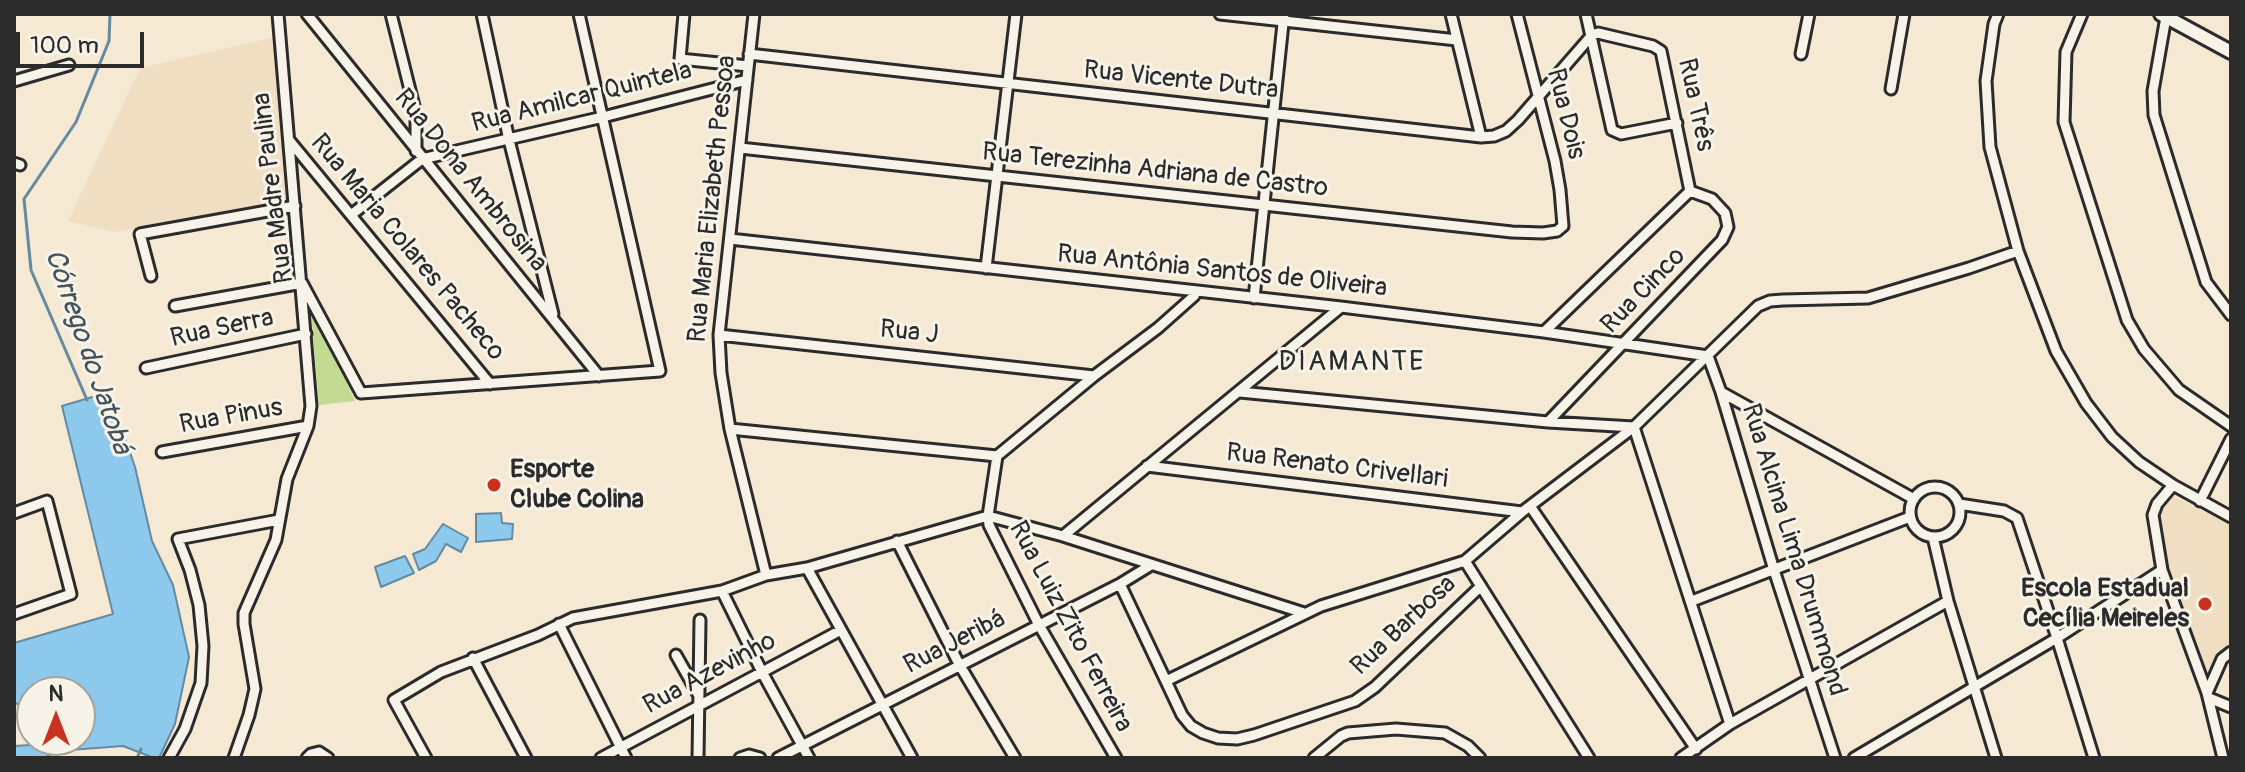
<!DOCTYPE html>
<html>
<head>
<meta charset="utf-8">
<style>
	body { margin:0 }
	#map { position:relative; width:2245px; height:772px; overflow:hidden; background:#f5e9d4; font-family:Pangolin,sans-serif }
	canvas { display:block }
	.frame { position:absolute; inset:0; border:16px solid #2b2b2b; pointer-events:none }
	.north { position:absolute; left:16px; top:676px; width:80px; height:80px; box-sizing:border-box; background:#f7f3e8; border:2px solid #a5a39c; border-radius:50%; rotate:0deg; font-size:22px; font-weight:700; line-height:32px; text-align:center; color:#2b2b2b }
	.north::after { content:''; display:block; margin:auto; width:28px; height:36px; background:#c8321e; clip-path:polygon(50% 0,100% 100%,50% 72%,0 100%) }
	.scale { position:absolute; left:16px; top:32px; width:128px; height:36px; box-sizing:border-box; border:4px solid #2b2b2b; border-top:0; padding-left:10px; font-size:24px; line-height:28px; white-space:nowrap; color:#2b2b2b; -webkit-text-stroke:6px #f7f3e8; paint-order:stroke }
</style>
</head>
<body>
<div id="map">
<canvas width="2245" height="772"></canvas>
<div class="frame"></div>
<div class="north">N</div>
<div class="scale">100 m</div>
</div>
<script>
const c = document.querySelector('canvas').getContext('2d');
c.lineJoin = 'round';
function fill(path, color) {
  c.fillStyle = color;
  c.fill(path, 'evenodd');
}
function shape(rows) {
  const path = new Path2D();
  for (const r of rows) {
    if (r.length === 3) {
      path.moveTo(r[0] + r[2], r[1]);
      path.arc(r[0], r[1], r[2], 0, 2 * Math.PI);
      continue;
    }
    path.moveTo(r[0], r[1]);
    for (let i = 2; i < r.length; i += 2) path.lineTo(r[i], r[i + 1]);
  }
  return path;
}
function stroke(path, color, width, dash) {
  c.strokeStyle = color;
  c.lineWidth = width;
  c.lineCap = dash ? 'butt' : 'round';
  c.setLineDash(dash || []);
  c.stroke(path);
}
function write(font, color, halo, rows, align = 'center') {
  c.font = font + ' Pangolin,sans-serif';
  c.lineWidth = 6;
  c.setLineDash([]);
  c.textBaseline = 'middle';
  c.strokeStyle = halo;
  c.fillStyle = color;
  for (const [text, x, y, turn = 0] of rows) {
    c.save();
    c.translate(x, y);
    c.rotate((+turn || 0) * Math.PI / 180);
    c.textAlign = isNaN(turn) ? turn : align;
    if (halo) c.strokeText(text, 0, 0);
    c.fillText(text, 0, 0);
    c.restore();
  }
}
const built = shape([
	[275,37,290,201,114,232,68,221,140,68],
	[2173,496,2231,525,2231,642,2218,652,2204,676,2167,566,2160,514]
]);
const green = shape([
	[310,302,355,401,319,405]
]);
const water = shape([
	[109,392,135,467,152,541,173,585,189,657,175,724,159,758,154,758,123,746,57,751,44,758,14,758,14,746,30,745,33,740,80,740,80,692,32,692,32,716,28,707,14,703,14,643,113,614,62,406,109,392],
	[501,513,502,523,513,524,512,539,476,542,476,514,501,513],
	[443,524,468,538,461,552,446,544,436,561,419,570,413,554,425,549,443,524],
	[405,556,414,573,381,587,375,567,405,556]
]);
const stream = shape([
	[87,400,31,270,24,199,76,122,109,41,110,14],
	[137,758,141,749]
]);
const street = shape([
	[307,14,599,376],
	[391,14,416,114,416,151],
	[482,14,509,140,553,314],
	[684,14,680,59,748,66],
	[754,14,719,335,721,373,730,429,766,575],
	[1220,14,1457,40],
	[1451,14,1481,137],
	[1586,14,1612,130,1621,134,1677,123],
	[1998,14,1994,24,1986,81,1990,147,2018,251,2056,351,2086,403,2112,437,2139,462,2173,485,2231,517],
	[2082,14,2066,52,2064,122,2127,320,2144,349,2179,390,2231,426],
	[2166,17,2153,91,2154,115,2206,282,2231,315],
	[749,54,1481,137,1494,136,1506,131,1518,120,1592,35,1598,33,1653,46,1661,51,1690,191],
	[1801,54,1809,14],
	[14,81,69,65],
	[1891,89,1904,14],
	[289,140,490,384],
	[740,148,1512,232,1543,233,1557,231,1563,226,1560,190,1555,161,1517,14],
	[14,163,20,165],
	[351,215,422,159,603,117,747,80],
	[730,239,1341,307,1544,332,1708,356],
	[986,268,1016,14],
	[151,276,140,234,295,206],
	[302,283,361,393,660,371,579,14],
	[1254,298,1284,14],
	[175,306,302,283],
	[1544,332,1690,191],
	[719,335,1094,376],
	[1708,356,1721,392,1774,570,1835,758],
	[146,368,306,334],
	[1240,392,1548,422,1634,427,1730,724],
	[1721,392,1914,499],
	[1548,422,1722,240,1728,227,1725,213,1712,199,1690,191],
	[730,429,997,456],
	[162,452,308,426],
	[1147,466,1522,512],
	[2173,485,2157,504,2153,515,2162,570,2207,693],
	[1935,512,25],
	[2200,501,2231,439],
	[1959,504,2004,511,2017,518,2057,638,2094,758],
	[1530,506,1696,749],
	[14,513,47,501,71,594,14,614],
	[1063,536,1341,307],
	[1933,537,1948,601,1996,758],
	[897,541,959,664,1015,758],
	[1465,561,1589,758],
	[807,568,912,758],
	[1120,584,1182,715,1191,726,1203,733,1218,738,1237,739,1254,735,1355,701,1375,687,1481,586],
	[722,591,762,672,809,758],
	[1692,601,1910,517],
	[559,624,626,758],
	[676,655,698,694],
	[473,658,526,758],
	[1166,681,1321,606,1465,561,1522,512,1634,427,1758,306,1770,301,1783,300,1868,298,1969,268,2018,251],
	[2209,698,2231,707],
	[169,758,185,729,201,683,203,646,199,605,190,570,178,539,279,520],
	[234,758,249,715,255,689,244,624,244,613,276,540,287,479,308,426,311,406,278,14],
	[307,758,311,754,319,752,328,758],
	[426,758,394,700,441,672,538,635,573,618,722,591,766,575,807,568,988,516,1063,536,1304,613],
	[601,758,841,630],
	[698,758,700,620],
	[740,758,749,755,760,758],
	[778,758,1120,584,1151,565],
	[1116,758,1039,625,989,525,988,516,997,456,1094,376,1158,328,1194,296,1196,291],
	[1314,758,1341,736,1348,733,1396,729,1445,733,1468,746,1480,758],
	[1681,758,1730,724,1948,601],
	[1854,758,2057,638,2162,570],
	[2223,758,2207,693,2222,659,2231,652]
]);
const secondary = shape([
	[2161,14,2231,52]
]);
const markers = [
	[494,485,8,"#c8321e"],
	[2205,604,8,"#c8321e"]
];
const streetNames = [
	["Rua Vicente Dutra",1181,81,6],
	["Rua Amilcar Quintela",582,98,-14],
	["Rua Três",1695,105,78],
	["Rua Dois",1565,114,76],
	["Rua Terezinha Adriana de Castro",1155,171,6],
	["Rua Dona Ambrosina",470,181,51],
	["Rua Madre Paulina",274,188,-97],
	["Rua Maria Elizabeth Pessoa",713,199,-84],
	["Rua Maria Colares Pacheco",407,248,50],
	["Rua Antônia Santos de Oliveira",1222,272,6],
	["Rua Cinco",1644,291,-46],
	["Rua Serra",222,329,-12],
	["Rua J",909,333,6],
	["Rua Pinus",231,417,-10],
	["Rua Renato Crivellari",1337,467,7],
	["Rua Alcina Lima Drummond",1793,550,73],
	["Rua Barbosa",1404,626,-43],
	["Rua Luiz Zito Ferreira",1070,627,62],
	["Rua Jeribá",955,643,-27],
	["Rua Azevinho",710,674,-28]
];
const poiNames = [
	["Esporte",510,470],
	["Clube Colina",510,500],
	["Escola Estadual",2189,589,"right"],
	["Cecília Meireles",2189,619,"right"]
];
const waterNames = [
	["Córrego do Jatobá",87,352,71]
];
const neighbourhoodNames = [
	["DIAMANTE",1352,363]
];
fill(built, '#f0dec3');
fill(green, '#c1db92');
fill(water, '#8cc9ec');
stroke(water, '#658a9f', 2);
stroke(stream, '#658a9f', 3);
stroke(street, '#2b2b2b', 15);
stroke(secondary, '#2b2b2b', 18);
stroke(street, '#f7f3e8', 9);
stroke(secondary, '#f7f3e8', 12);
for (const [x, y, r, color] of markers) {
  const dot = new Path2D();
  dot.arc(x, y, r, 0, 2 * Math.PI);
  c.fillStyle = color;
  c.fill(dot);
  stroke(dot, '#f7f3e8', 3);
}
write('26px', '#2b2b2b', '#f7f3e8', streetNames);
write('bold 26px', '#2b2b2b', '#f7f3e8', poiNames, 'left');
write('italic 28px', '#43525b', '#f7f3e8', waterNames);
c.letterSpacing = '2px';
write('28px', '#2b2b2b', '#f7f3e8', neighbourhoodNames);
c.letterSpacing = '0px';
</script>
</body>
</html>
